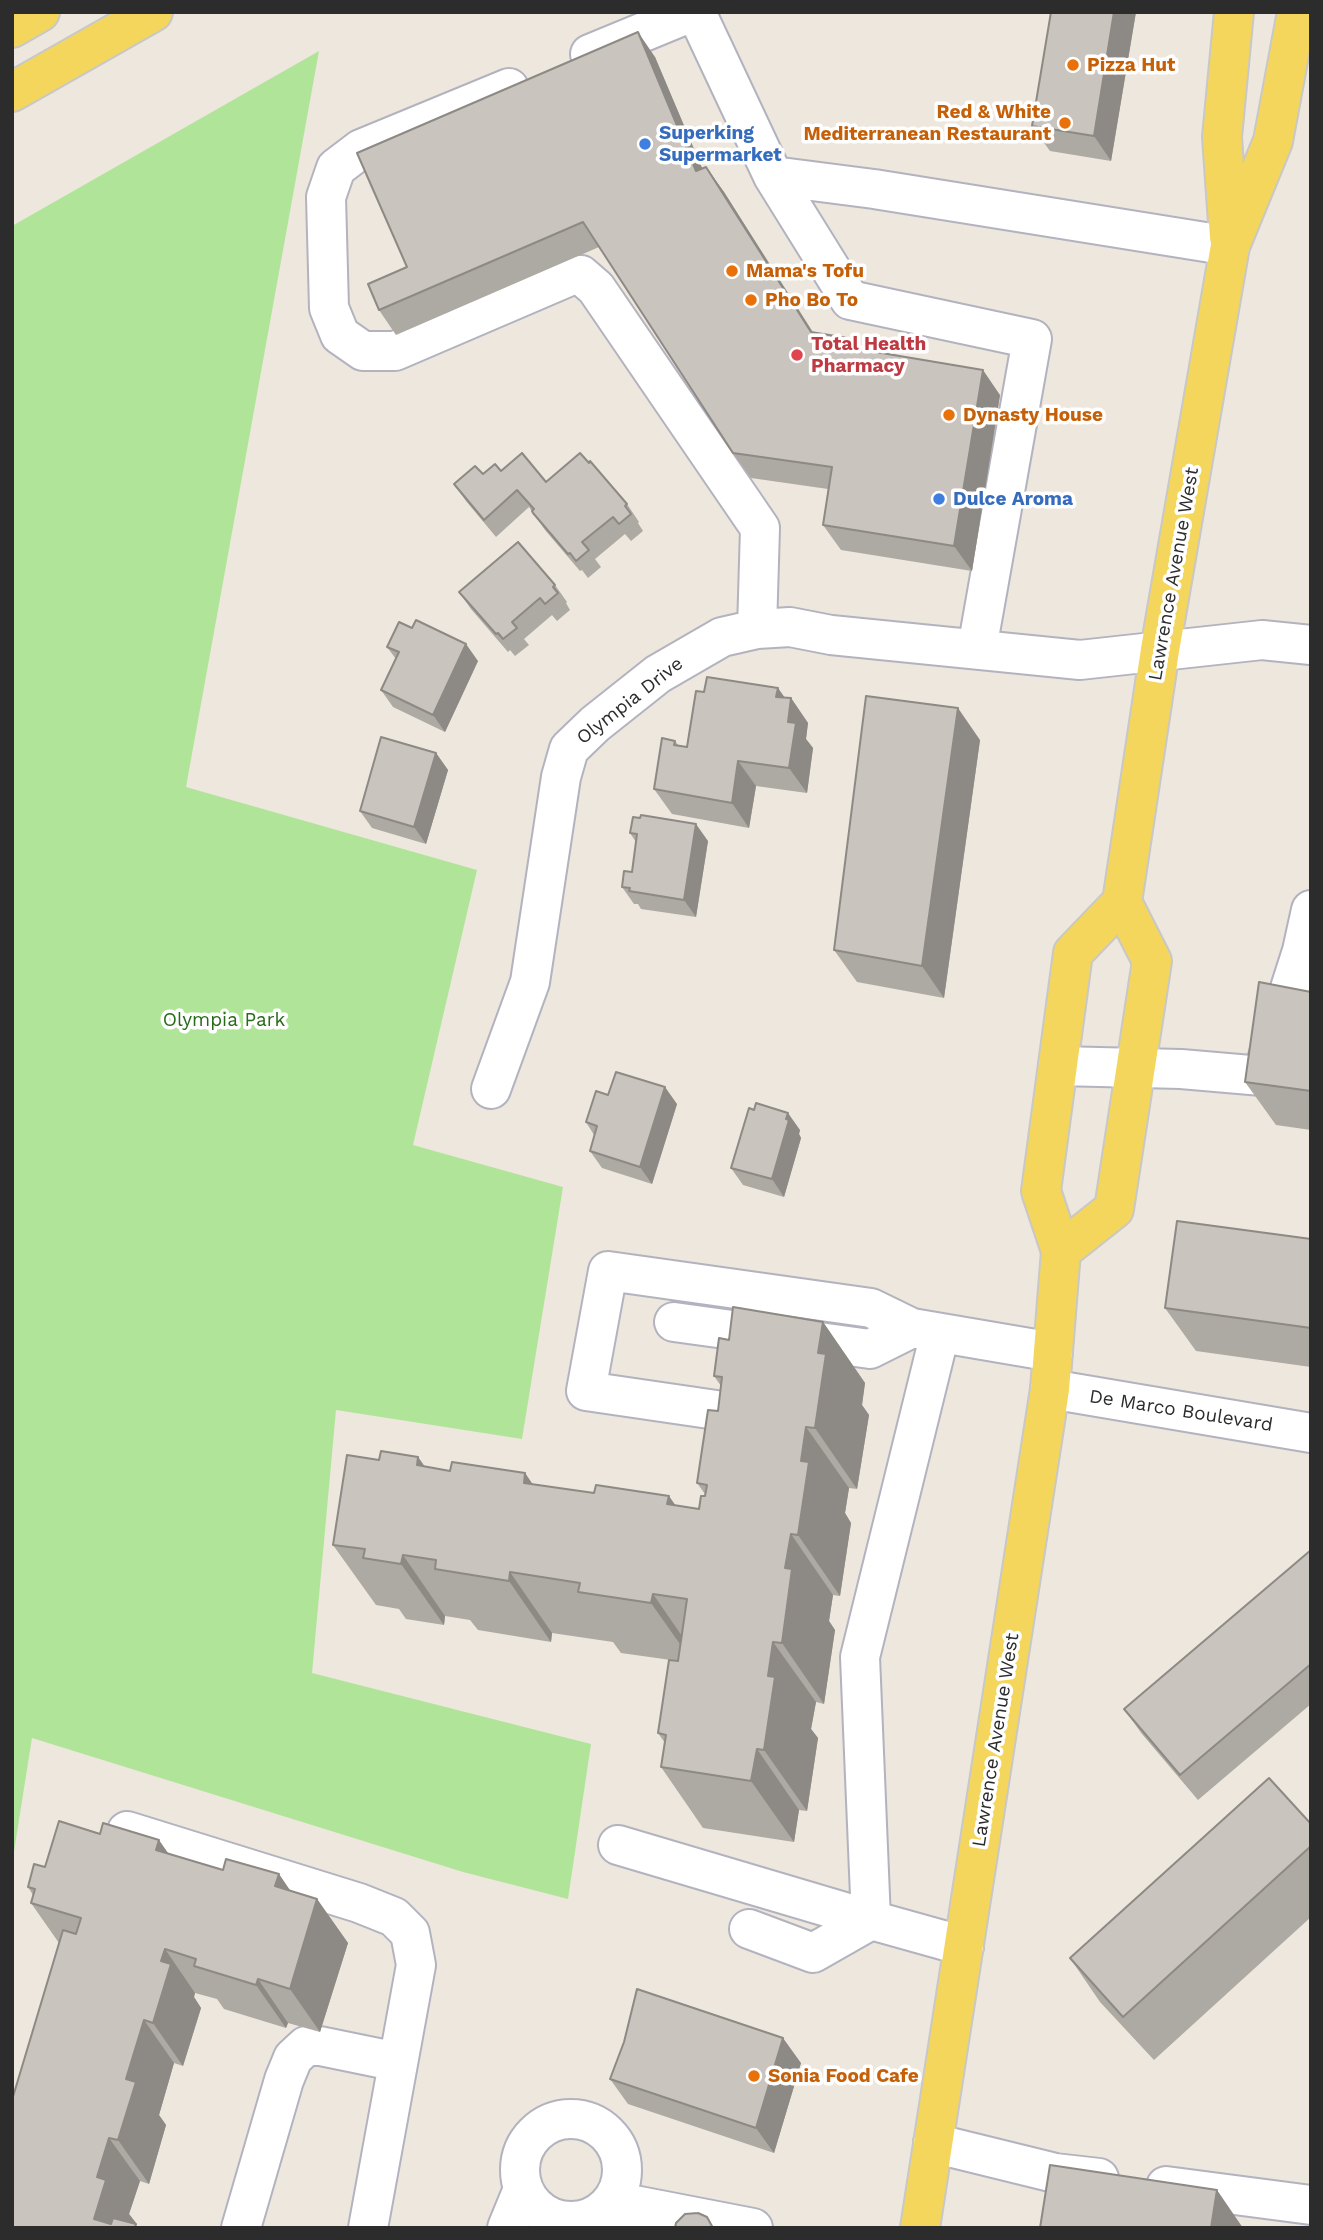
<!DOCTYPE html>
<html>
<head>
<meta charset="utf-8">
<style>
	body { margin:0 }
	#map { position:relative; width:1323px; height:2240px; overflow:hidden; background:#eee7de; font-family:"Work Sans",sans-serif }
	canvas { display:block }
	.frame { position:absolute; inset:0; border:14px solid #2c2c2c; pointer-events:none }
</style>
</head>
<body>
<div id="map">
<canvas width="1323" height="2240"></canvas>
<div class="frame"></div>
</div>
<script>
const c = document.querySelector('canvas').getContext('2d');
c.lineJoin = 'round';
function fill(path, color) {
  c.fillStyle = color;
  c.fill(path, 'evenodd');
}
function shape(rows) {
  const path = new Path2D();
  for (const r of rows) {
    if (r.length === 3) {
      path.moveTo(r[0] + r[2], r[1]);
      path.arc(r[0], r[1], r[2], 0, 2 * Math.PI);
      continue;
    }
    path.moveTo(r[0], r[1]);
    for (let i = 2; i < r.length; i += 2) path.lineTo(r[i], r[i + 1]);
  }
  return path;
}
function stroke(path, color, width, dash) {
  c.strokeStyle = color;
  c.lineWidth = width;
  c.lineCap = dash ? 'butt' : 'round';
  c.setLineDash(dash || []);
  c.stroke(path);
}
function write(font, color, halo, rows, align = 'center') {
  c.font = font + ' "Work Sans",sans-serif';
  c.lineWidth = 7;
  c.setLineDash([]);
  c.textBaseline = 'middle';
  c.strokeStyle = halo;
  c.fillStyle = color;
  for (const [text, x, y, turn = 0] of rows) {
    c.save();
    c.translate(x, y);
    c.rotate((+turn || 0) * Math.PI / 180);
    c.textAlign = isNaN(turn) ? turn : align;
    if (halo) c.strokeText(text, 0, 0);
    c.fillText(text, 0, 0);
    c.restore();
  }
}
const green = shape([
	[319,51,186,787,477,870,413,1145,563,1187,522,1439,336,1410,312,1673,591,1744,568,1899,463,1872,32,1738,12,1864,12,226]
]);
const minor = shape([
	[696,12,773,176,850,300,1032,339,977,649],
	[590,54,692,12],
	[509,88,361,149,336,168,326,197,329,308,340,335,363,351,395,351,570,276,581,275,596,288,760,528,757,629],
	[773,176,874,189,1230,246],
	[1058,1066,1181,1069,1262,1076,1302,951,1311,910],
	[491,1089,530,982,561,777,569,749,595,724,658,674,722,637,757,629,790,627,831,635,1080,660,1262,640,1311,645],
	[674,1322,870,1349,912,1328],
	[940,1333,860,1657,871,1920,964,1946],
	[1050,1389,1311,1433],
	[723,1411,586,1391,608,1271,871,1308,912,1328,1053,1352],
	[127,1831,359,1903,394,1917,410,1933,416,1965,368,2228],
	[618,1845,871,1920,813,1953,749,1929],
	[571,2170,51],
	[933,2143,1055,2173,1099,2178],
	[1166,2186,1311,2205],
	[241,2228,284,2080,293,2058,306,2046,320,2046,398,2062],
	[507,2228,523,2189],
	[623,2228,629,2204,753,2228]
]);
const major = shape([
	[12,28,40,12],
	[12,92,153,12],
	[1229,237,1222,137,1234,12],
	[1061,1251,1114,1209,1152,961,1122,902],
	[920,2228,1050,1389,1061,1251,1041,1191,1073,953,1122,902,1160,650,1230,246,1273,141,1297,12]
]);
const wall = shape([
	[1051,12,1136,12,1111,161,1050,151,1032,126],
	[655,57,702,169,706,167,724,192,813,332,854,339,861,349,1000,395,972,571,841,550,823,525,828,489,751,478,733,453,599,247,396,335,379,310,407,267],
	[589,463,627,504,639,522,638,523,643,531,631,541,625,534,595,559,601,567,588,578,582,570,580,571,545,530,529,507,496,537,466,501,454,484,483,474,501,471,546,482],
	[555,585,567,602,566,603,570,610,557,621,552,615,524,639,529,645,515,656,510,650,508,652,471,609,459,592],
	[387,647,478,661,445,732,393,707,381,690,396,659],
	[704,692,791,698,808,723,806,739,813,748,807,793,756,786,749,828,672,814,654,789,675,741,679,746,687,747],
	[980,740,944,998,857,982,834,950],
	[436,753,448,770,426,844,372,828,360,811],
	[630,833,708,841,696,917,641,909,638,904,634,904,622,887,632,872,636,842],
	[1311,992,1311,1130,1276,1125,1245,1082],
	[677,1104,652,1184,602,1168,590,1151,594,1135,586,1122],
	[800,1130,799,1134,801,1138,784,1197,743,1185,731,1168],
	[1311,1239,1311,1367,1196,1351,1165,1308],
	[823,1322,865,1383,862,1405,869,1415,857,1489,849,1488,845,1513,851,1523,840,1596,833,1595,829,1621,835,1630,824,1704,816,1702,811,1729,818,1738,807,1811,799,1810,794,1842,703,1828,661,1767,665,1743,658,1733,678,1661,621,1653,613,1642,552,1633,551,1642,478,1630,470,1620,445,1616,444,1625,406,1619,399,1609,376,1605,333,1545,379,1460,418,1457,425,1467,450,1471,525,1473,532,1484,699,1509,705,1494,697,1483,718,1411,721,1386,714,1376,729,1340],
	[1311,1550,1311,1704,1198,1800,1142,1734,1124,1709],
	[1311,1824,1311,1917,1154,2060,1100,2002,1070,1958],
	[169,1854,317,1899,348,1943,320,2032,288,2023,286,2028,224,2009,217,1999,195,1993,194,1997,201,2008,183,2066,174,2063,159,2115,166,2125,149,2184,140,2181,129,2214,136,2223,12,2228,59,1943,31,1903,33,1895,28,1887,45,1867],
	[801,2063,774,2153,628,2104,610,2079]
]);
const shadedWall = shape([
	[1114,12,1136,12,1111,161,1094,136],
	[638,32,655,57,714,196,696,171],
	[706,167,724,192,828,357,811,332],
	[854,339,871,364,852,348],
	[983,370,1000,395,972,571,954,546],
	[466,644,478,661,445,732,433,715],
	[778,688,790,705,791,698,808,723,806,739,813,748,807,793,789,768,788,722,776,697],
	[958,708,980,740,944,998,922,966],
	[436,753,448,770,426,844,414,827],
	[738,761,756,786,749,828,732,803],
	[696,824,708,841,696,917,684,900],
	[665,1087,677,1104,652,1184,640,1167],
	[788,1113,800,1130,799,1134,801,1138,784,1197,772,1179],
	[823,1322,865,1383,862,1405,869,1415,857,1489,815,1428,818,1353],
	[806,1427,849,1488,845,1513,851,1523,840,1596,798,1535,801,1461],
	[418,1457,460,1517,417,1465],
	[525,1473,567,1534,524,1483],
	[669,1496,711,1556,667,1504],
	[791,1534,833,1595,829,1621,835,1630,824,1704,782,1643,785,1568],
	[403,1555,445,1616,444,1625,401,1564],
	[510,1572,552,1633,551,1642,509,1581],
	[653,1594,695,1655,694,1664,651,1603],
	[773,1642,816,1702,811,1729,818,1738,807,1811,764,1750,768,1676],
	[757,1749,799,1810,794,1842,751,1781],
	[159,1840,189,1883,156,1850],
	[279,1874,309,1918,275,1886],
	[317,1899,348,1943,320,2032,290,1989],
	[165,1949,195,1993,194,1997,201,2008,183,2066,153,2023,161,1961],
	[258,1979,288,2023,286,2028,256,1985],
	[144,2020,174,2063,159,2115,166,2125,149,2184,118,2140,126,2079],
	[783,2038,801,2063,774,2153,756,2128],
	[109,2138,140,2181,129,2214,136,2223,134,2228,100,2228,94,2219,97,2177],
	[1217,2190,1243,2228,1211,2228]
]);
const building = shape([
	[1051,12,1114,12,1094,136,1032,126,1051,12],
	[638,32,696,171,706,167,811,332,854,339,852,348,983,370,954,546,823,525,832,467,733,453,583,222,379,310,368,284,407,267,357,153,638,32],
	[522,453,546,482,580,453,589,463,590,461,627,504,625,506,631,514,619,524,613,517,582,542,589,550,576,561,570,553,568,554,533,513,532,511,534,509,517,490,484,520,454,484,475,466,483,474,495,464,501,471,522,453],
	[518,542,555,585,553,587,558,593,545,604,540,598,512,622,517,628,503,639,498,633,496,634,459,592,518,542],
	[416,620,466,644,433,715,381,690,399,652,387,647,399,622,412,628,416,620],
	[707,677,778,688,776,697,791,698,788,722,796,723,789,768,738,761,732,803,654,789,662,738,675,741,674,745,687,747,696,691,704,692,707,677],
	[866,696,958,708,922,966,834,950,866,696],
	[381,737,436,753,414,827,360,811,381,737],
	[641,815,696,824,684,900,629,891,630,888,622,887,624,871,632,872,637,834,630,833,633,817,640,818,641,815],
	[1259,982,1311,992,1311,1091,1245,1082,1259,982],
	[616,1072,665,1087,640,1167,590,1151,597,1126,586,1122,596,1091,608,1095,616,1072],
	[756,1103,788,1113,786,1119,789,1120,772,1179,731,1168,749,1108,754,1110,756,1103],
	[1177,1221,1311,1239,1311,1328,1165,1308,1177,1221],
	[733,1307,823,1322,818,1353,826,1354,815,1428,806,1427,801,1461,809,1462,798,1535,791,1534,785,1568,792,1569,782,1643,773,1642,768,1676,775,1677,764,1750,757,1749,751,1781,661,1767,666,1735,658,1733,669,1660,678,1661,687,1599,653,1594,651,1603,578,1592,580,1583,510,1572,509,1581,435,1569,436,1560,403,1555,401,1564,363,1558,365,1549,333,1545,347,1455,379,1460,381,1451,418,1457,417,1465,450,1471,452,1462,525,1473,524,1483,594,1493,596,1485,669,1496,667,1504,699,1509,701,1496,705,1496,707,1485,697,1483,708,1410,718,1411,722,1377,714,1376,719,1338,729,1340,733,1307],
	[1311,1550,1311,1664,1180,1775,1124,1709,1311,1550],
	[1269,1778,1311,1824,1311,1846,1123,2017,1070,1958,1269,1778],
	[59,1821,100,1834,103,1823,159,1840,156,1850,223,1870,226,1859,279,1874,275,1886,317,1899,290,1989,258,1979,256,1985,194,1966,196,1959,165,1949,161,1961,171,1964,153,2023,144,2020,126,2079,136,2082,118,2140,109,2138,97,2177,106,2180,94,2219,111,2224,113,2218,136,2224,135,2228,12,2228,12,2100,63,1930,76,1934,81,1918,31,1903,35,1889,28,1887,34,1864,45,1867,59,1821],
	[637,1989,783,2038,756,2128,610,2079,624,2042,637,1989],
	[1050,2165,1217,2190,1211,2228,1040,2228,1050,2165],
	[698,2213,707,2217,713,2228,675,2228,676,2223,685,2214,698,2213]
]);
const markers = [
	[1073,65,7,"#e8710a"],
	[1065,123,7,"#e8710a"],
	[645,144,7,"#3f7fe0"],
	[732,271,7,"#e8710a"],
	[751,300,7,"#e8710a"],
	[797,355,7,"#e0444e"],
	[949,415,7,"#e8710a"],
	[939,499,7,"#3f7fe0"],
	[754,2076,7,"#e8710a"]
];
const foodNames = [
	["Pizza Hut",1087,65],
	["Red & White",1051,112,"right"],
	["Mediterranean Restaurant",1051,134,"right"],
	["Mama's Tofu",746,271],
	["Pho Bo To",765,300],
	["Dynasty House",963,415],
	["Sonia Food Cafe",768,2076]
];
const shopNames = [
	["Superking",659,133],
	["Supermarket",659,155],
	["Dulce Aroma",953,499]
];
const healthNames = [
	["Total Health",811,344],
	["Pharmacy",811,366]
];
const streetNames = [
	["Lawrence Avenue West",1174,574,-80],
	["Olympia Drive",630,701,-38],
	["De Marco Boulevard",1181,1411,9],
	["Lawrence Avenue West",996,1740,-81]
];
const parkNames = [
	["Olympia Park",224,1020]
];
fill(green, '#b0e599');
stroke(minor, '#b2b3bf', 42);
stroke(major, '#c8c8c8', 42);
stroke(minor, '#fff', 38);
stroke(major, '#f4d65c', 38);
fill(wall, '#ada9a3');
fill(shadedWall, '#8d8984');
fill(building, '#c9c4bd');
stroke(building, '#8d8984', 2);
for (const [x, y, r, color] of markers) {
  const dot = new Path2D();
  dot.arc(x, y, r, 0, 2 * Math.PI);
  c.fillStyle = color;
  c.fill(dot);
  stroke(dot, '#fff', 2.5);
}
write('bold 19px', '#c56008', '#fff', foodNames, 'left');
write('bold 19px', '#366cbe', '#fff', shopNames, 'left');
write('bold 19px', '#be3a42', '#fff', healthNames, 'left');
write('19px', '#2c2c2c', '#fff', streetNames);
write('19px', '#276b19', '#fff', parkNames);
</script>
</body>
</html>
